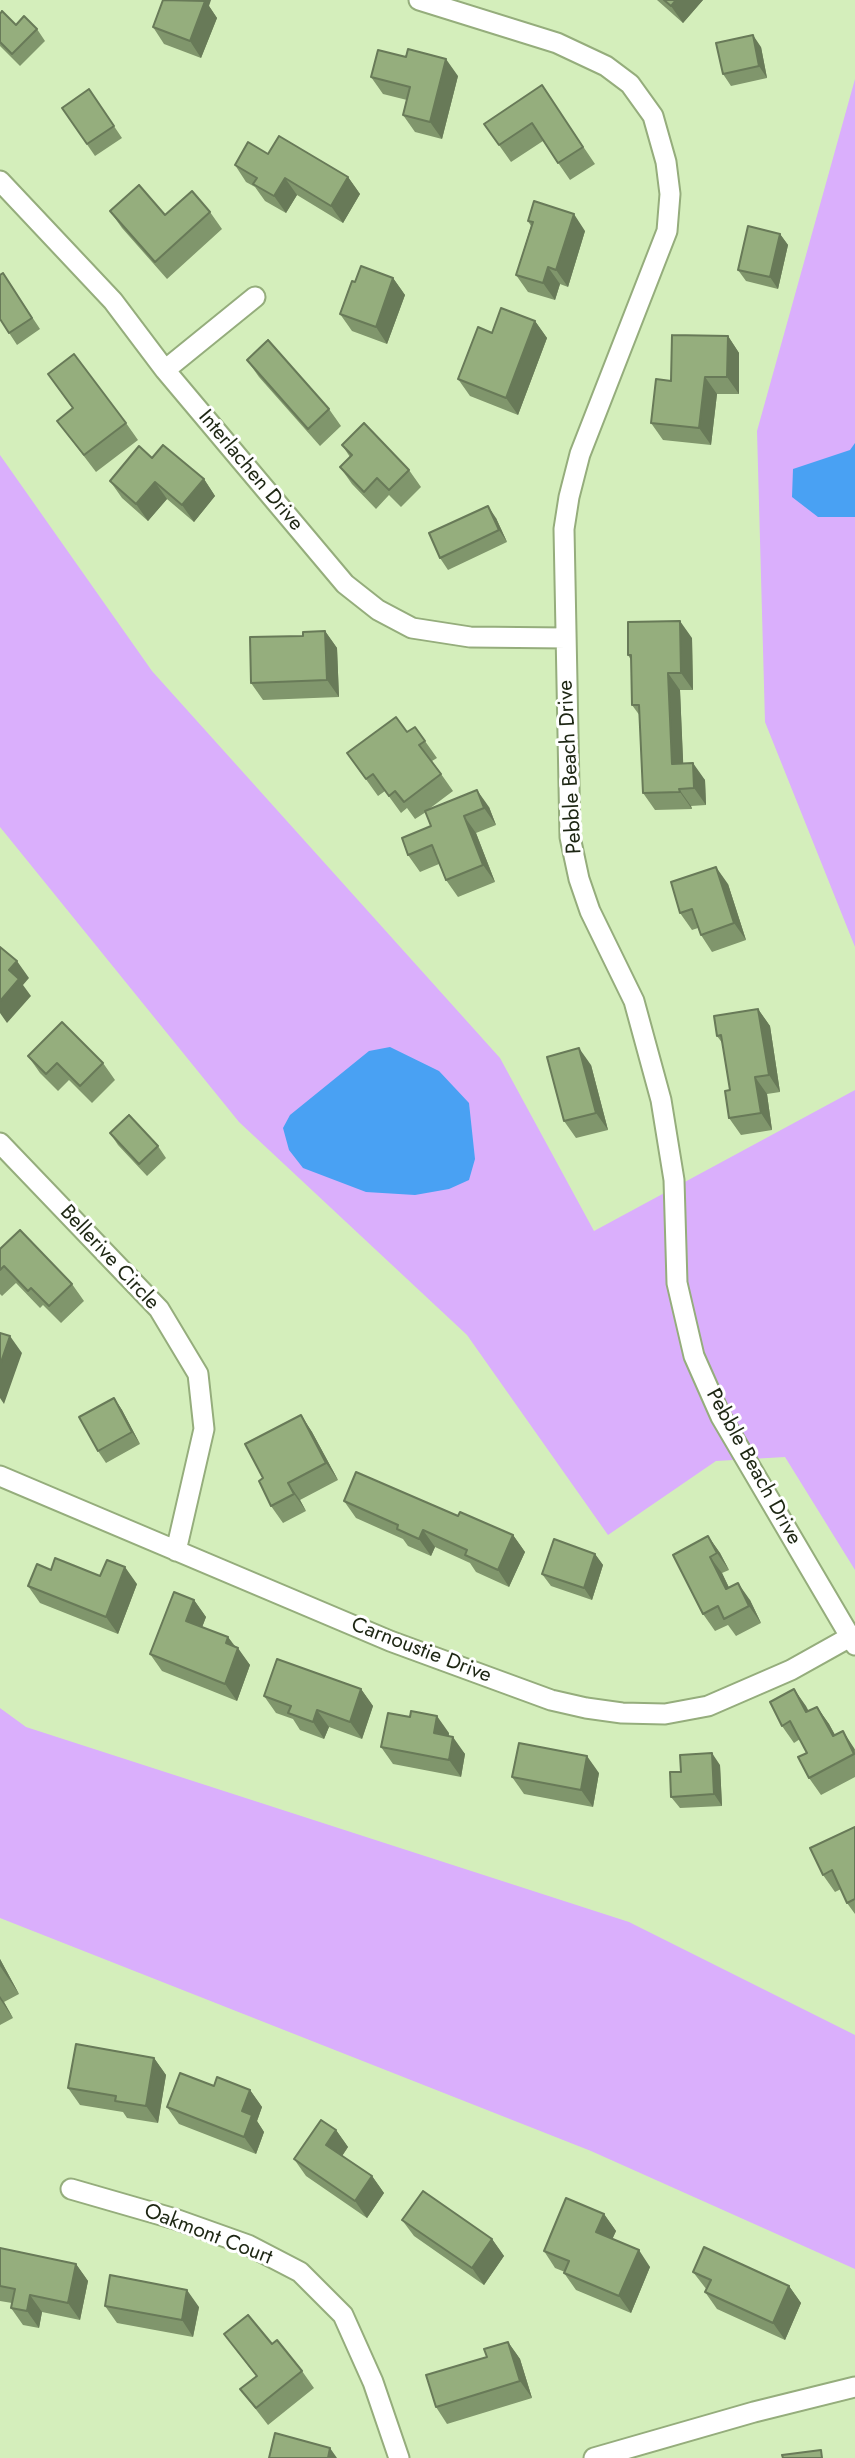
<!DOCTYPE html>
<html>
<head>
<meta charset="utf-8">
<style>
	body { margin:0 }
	canvas { display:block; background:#d4eebb }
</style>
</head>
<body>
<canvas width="855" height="2458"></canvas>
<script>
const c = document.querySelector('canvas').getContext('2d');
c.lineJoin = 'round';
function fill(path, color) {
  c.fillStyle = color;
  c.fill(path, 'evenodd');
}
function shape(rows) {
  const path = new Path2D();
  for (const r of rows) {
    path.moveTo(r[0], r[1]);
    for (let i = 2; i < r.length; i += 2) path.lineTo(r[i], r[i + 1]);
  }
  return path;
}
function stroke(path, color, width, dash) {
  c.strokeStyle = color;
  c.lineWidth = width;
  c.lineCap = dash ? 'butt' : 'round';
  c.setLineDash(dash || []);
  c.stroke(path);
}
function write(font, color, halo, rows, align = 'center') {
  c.font = font + ' Jost,sans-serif';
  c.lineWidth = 6;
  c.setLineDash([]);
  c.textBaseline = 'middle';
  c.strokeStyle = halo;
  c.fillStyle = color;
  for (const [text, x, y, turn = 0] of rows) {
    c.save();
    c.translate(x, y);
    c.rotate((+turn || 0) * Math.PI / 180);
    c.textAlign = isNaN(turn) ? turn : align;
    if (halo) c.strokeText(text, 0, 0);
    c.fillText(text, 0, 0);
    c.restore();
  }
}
const green = shape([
	[855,79,855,947,765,722,757,431],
	[0,455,152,671,500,1058,594,1231,855,1090,855,1570,785,1457,716,1461,608,1535,467,1335,239,1122,0,827],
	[0,1708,26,1727,629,1922,855,2035,855,2269,591,2151,0,1918]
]);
const water = shape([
	[855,443,855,517,818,517,792,497,793,469,850,450],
	[390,1047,439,1071,469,1103,475,1159,469,1180,449,1189,415,1195,366,1192,303,1168,289,1150,283,1128,290,1115,369,1051]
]);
const minor = shape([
	[419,0,557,43,606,66,630,84,653,116,666,162,670,194,667,231,580,454,569,497,564,529,570,837,579,879,590,911,634,1001,661,1100,674,1180,677,1283,694,1356,721,1417,855,1645],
	[0,181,113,301,165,370,345,584,378,610,412,628,470,637,566,638],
	[165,370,255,297],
	[0,1143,159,1309,198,1374,204,1429,176,1551],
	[0,1476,390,1641,551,1700,586,1708,622,1713,665,1714,708,1706,791,1670,850,1637],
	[71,2189,175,2219,248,2245,300,2272,343,2315,373,2382,399,2458],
	[594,2458,754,2412,855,2387]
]);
const wall = shape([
	[657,0,703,0,683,23],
	[209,6,217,18,201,58,164,44,153,27],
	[0,14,16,25,37,29,45,41,20,66,0,46],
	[761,47,767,78,731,86,723,74],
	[458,76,442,139,415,132,403,115,407,100,383,94,371,77],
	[89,89,122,138,95,156,62,108],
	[553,102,595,164,570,180,543,141,511,162,484,124],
	[268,154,348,177,360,194,343,223,297,195,286,213,265,201,255,187,246,182,235,165],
	[110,211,165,215,210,212,222,229,167,279,122,228],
	[528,221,585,231,568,287,560,284,555,300,528,292,516,275,531,226],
	[780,234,788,245,778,289,746,281,738,270],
	[3,273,40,329,17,345,0,319],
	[393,278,405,295,387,344,352,331,340,314,355,282],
	[535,321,547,338,518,415,470,396,458,379,492,333],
	[728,336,739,353,739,394,717,394,711,445,663,440,651,423,671,381],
	[247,360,329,409,341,426,320,446,259,377],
	[48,374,126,423,138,440,96,472,57,421,73,409],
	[342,445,409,470,421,487,401,507,389,495,376,509,352,484,340,467,350,457],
	[152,458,204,479,215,496,194,522,167,499,148,521,122,498,110,481],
	[496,518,507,542,448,570,440,558],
	[325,631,337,648,339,697,263,700,251,683,303,636],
	[692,638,693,690,680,690,683,763,705,780,706,805,691,806,692,809,655,810,643,793,640,716,632,705,631,660,628,655],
	[415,727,437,758,432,761,453,791,429,809,489,807,496,825,476,833,495,882,458,897,446,880,439,864,420,872,408,855,431,826,426,812,415,819,407,808,401,813,385,791,378,796,347,753,407,732],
	[728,884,746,940,712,952,701,935,698,928,692,930,680,913],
	[758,1009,770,1026,780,1092,767,1094,772,1130,741,1135,729,1118,730,1090,723,1044,717,1036],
	[28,1056,103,1063,115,1080,92,1103,69,1080,58,1091,40,1073],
	[591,1065,608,1130,576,1138,564,1121],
	[110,1133,158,1146,166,1158,147,1176,118,1145],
	[0,1249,72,1284,84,1301,61,1323,43,1305,40,1308,16,1283,2,1296,0,1294],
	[114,1398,122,1410,140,1444,106,1463,98,1451],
	[301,1415,312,1432,338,1480,300,1500,306,1511,283,1523,271,1506,263,1478],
	[344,1501,458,1516,513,1535,525,1552,509,1587,476,1572,470,1563,435,1547,431,1556,408,1546,403,1539,356,1518],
	[708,1536,720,1553,729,1570,722,1573,729,1588,750,1600,761,1623,736,1636,728,1625,715,1631,703,1614],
	[595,1554,603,1565,592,1600,551,1586,542,1574],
	[51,1570,100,1576,137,1584,118,1634,40,1603,28,1586],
	[194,1600,206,1617,202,1627,228,1637,250,1665,237,1701,162,1671,150,1654],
	[361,1689,373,1706,362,1739,329,1727,324,1739,300,1730,293,1719,276,1713,264,1696],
	[794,1689,808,1711,817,1707,829,1724,835,1735,855,1749,855,1777,821,1795,809,1778,807,1753,800,1739,794,1743,782,1726],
	[449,1733,449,1736,465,1754,461,1777,393,1764,381,1747],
	[720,1765,722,1806,680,1808,671,1797,681,1772],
	[599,1773,593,1807,524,1794,512,1777],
	[855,1827,855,1914,847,1903,841,1889,835,1892,823,1875],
	[0,1959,19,1994,4,2002,13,2018,0,2025],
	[154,2058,166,2075,158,2123,127,2118,123,2112,80,2105,68,2088],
	[250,2090,262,2107,257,2121,264,2132,256,2154,179,2124,167,2107],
	[336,2130,348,2147,342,2156,372,2176,384,2193,367,2218,306,2176,294,2159],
	[604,2214,616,2231,612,2239,650,2267,631,2313,576,2290,564,2273,565,2272,555,2268,544,2251],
	[402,2220,492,2239,504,2256,484,2285,414,2236],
	[0,2248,76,2264,88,2281,80,2320,42,2312,39,2328,23,2325,11,2308,12,2303,0,2301],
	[693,2272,789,2286,801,2303,785,2340,717,2309,705,2292,707,2290],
	[105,2306,199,2307,193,2337,117,2323],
	[224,2334,272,2344,302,2371,314,2388,268,2425,240,2389,256,2376],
	[508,2342,520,2359,532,2398,447,2424,436,2407,487,2357]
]);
const shadedWall = shape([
	[197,0,211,0,209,6,217,18,201,58,190,41],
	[676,0,703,0,683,23,671,6],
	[753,35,761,47,767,78,759,66],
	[446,59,458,76,442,139,430,122],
	[348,177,360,194,343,223,331,206],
	[285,178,297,195,286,213,274,196],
	[574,214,585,231,568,287,556,270],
	[780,234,788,245,778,289,770,277],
	[548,267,560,284,555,300,543,283],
	[393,278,405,295,387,344,376,327],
	[535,321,547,338,518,415,506,398],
	[728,336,739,353,739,394,727,377],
	[705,377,717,394,711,445,699,428],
	[204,479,215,496,194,522,182,505],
	[155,482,167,499,148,521,136,504],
	[488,506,496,518,507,542,499,530],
	[680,621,692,638,693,690,681,673],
	[325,631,337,648,339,697,327,680],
	[668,673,680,690,684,781,672,764],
	[693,763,705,780,706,805,694,788],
	[679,789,691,806,692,809,680,792],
	[477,790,489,807,496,825,484,808],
	[464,816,476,833,495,882,483,865],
	[716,867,728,884,746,940,734,923],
	[17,961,29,978,23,985,31,996,7,1023,0,1013,0,1001,9,970],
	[758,1009,770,1026,780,1092,769,1075],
	[579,1048,591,1065,608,1130,596,1113],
	[755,1077,767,1094,772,1130,761,1113],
	[10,1336,22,1353,4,1404,0,1398,0,1365],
	[114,1398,122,1410,140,1444,132,1432],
	[301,1415,312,1432,338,1480,326,1463],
	[288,1483,300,1500,306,1511,294,1494],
	[423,1530,435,1547,431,1556,419,1539],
	[513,1535,525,1552,509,1587,498,1570],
	[708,1536,720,1553,729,1570,717,1553],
	[595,1554,603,1565,592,1600,584,1588],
	[710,1557,722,1573,738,1606,726,1589],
	[125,1567,137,1584,118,1634,106,1617],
	[738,1583,750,1600,761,1623,749,1606],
	[194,1600,206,1617,198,1638,186,1621],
	[228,1637,237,1650,238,1648,250,1665,237,1701,225,1684,226,1643],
	[361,1689,373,1706,362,1739,350,1722],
	[794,1689,806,1706,818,1729,806,1712],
	[817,1707,829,1724,845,1753,833,1736],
	[317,1710,329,1727,324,1739,313,1722],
	[437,1716,449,1733,446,1750,434,1733],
	[843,1731,854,1748,855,1755,854,1754],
	[453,1737,465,1754,461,1777,449,1760],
	[712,1753,720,1765,722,1806,714,1794],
	[587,1756,599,1773,593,1807,581,1790],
	[0,1959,19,1994,0,1966],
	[0,1996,4,2002,13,2018,0,1999],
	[154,2058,166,2075,158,2123,146,2106],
	[250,2090,262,2107,257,2121,264,2132,256,2154,244,2137,242,2111],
	[336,2130,348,2147,338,2162,326,2145],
	[372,2176,384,2193,367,2218,355,2201],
	[604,2214,616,2231,608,2249,596,2232],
	[492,2239,504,2256,484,2285,472,2268],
	[639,2250,650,2267,631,2313,619,2296],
	[76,2264,88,2281,80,2320,68,2303],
	[789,2286,801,2303,785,2340,773,2323],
	[187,2290,199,2307,193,2337,182,2320],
	[30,2295,42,2312,39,2328,27,2311],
	[508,2342,520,2359,532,2398,520,2381],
	[330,2448,337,2458,328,2458]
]);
const building = shape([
	[163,0,205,1,190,41,153,27,163,0],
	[664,0,676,0,671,6,664,0],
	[2,11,16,25,24,16,37,29,12,54,0,42,0,14,2,11],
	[753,35,759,66,723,74,716,43,753,35],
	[408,49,446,59,430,122,403,115,410,87,371,77,378,50,406,57,408,49],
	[542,85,583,147,558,163,532,123,499,145,484,124,542,85],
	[89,89,114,126,87,144,62,108,89,89],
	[279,136,348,177,331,206,285,178,274,196,253,184,257,178,235,165,248,142,268,154,279,136],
	[139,185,165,215,192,191,210,212,155,262,110,211,139,185],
	[534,201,574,214,556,270,548,267,543,283,516,275,533,222,528,221,534,201],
	[748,226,780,234,770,277,738,270,748,226],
	[361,266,393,278,376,327,340,314,352,281,355,282,361,266],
	[3,273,32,318,9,333,0,319,0,275,3,273],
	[501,308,535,321,506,398,458,379,478,327,492,333,501,308],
	[672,335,728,336,727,377,705,377,699,428,651,423,656,379,671,381,672,335],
	[268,340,329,409,308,429,247,360,268,340],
	[74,354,126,423,84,455,57,421,73,408,48,374,74,354],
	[364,423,409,470,389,490,377,478,364,492,340,467,352,455,342,445,364,423],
	[163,445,204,479,182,505,155,482,136,504,110,481,139,446,152,458,163,445],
	[488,506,499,530,440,558,429,533,488,506],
	[680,621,681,673,668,673,672,764,693,763,694,788,679,789,680,792,643,793,639,705,632,705,631,655,628,655,628,622,680,621],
	[325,631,327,680,251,683,250,637,303,636,303,632,325,631],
	[396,717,407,732,415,727,425,741,419,745,441,774,404,802,395,791,389,796,373,774,366,779,347,753,396,717],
	[477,790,484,808,464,816,483,865,446,880,432,845,408,855,402,838,431,826,425,811,477,790],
	[716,867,734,923,701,935,692,909,680,913,671,882,716,867],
	[0,947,17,961,9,970,19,979,0,1001,0,947],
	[758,1009,769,1075,755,1077,761,1113,729,1118,725,1091,730,1090,721,1035,717,1036,714,1016,758,1009],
	[62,1022,103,1063,80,1086,57,1063,46,1074,28,1056,62,1022],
	[579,1048,596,1113,564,1121,547,1057,579,1048],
	[129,1115,158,1146,139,1164,110,1133,129,1115],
	[20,1230,72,1284,49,1306,31,1288,28,1291,4,1266,0,1270,0,1249,20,1230],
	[0,1333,10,1336,0,1365,0,1333],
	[114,1398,132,1432,98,1451,79,1417,114,1398],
	[301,1415,326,1463,288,1483,294,1494,271,1506,259,1481,263,1478,245,1444,301,1415],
	[356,1472,458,1516,460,1512,513,1535,498,1570,465,1555,467,1550,423,1530,419,1539,397,1529,398,1525,344,1501,356,1472],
	[708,1536,717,1553,710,1557,726,1589,738,1583,749,1606,724,1619,718,1606,703,1614,673,1555,708,1536],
	[554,1539,595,1554,584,1588,542,1574,554,1539],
	[55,1558,100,1576,107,1560,125,1567,106,1617,28,1586,37,1564,51,1570,55,1558],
	[174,1592,194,1600,186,1621,228,1637,226,1643,238,1648,225,1684,150,1654,174,1592],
	[277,1659,361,1689,350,1722,317,1710,313,1722,288,1713,291,1706,264,1696,277,1659],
	[794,1689,806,1712,817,1707,833,1736,843,1731,854,1754,809,1778,798,1757,807,1753,790,1721,782,1726,770,1702,794,1689],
	[411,1711,437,1716,434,1733,453,1737,449,1760,381,1747,388,1713,410,1717,411,1711],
	[519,1743,587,1756,581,1790,512,1777,519,1743],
	[712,1753,714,1794,671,1797,670,1772,681,1772,680,1755,712,1753],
	[855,1827,855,1899,847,1903,832,1870,823,1875,810,1848,855,1827],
	[76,2044,154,2058,146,2106,115,2101,116,2096,68,2088,76,2044],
	[180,2073,214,2086,217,2077,250,2090,242,2111,252,2115,244,2137,167,2107,180,2073],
	[321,2120,336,2130,326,2145,372,2176,355,2201,294,2159,321,2120],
	[423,2191,492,2239,472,2268,402,2220,423,2191],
	[566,2198,604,2214,596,2232,639,2250,619,2296,564,2273,569,2261,544,2251,566,2198],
	[704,2247,789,2286,773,2323,705,2292,711,2280,693,2272,704,2247],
	[0,2248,76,2264,68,2303,30,2295,27,2311,11,2308,15,2289,0,2286,0,2248],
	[110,2275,187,2290,182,2320,105,2306,110,2275],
	[248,2315,272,2344,277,2340,302,2371,256,2408,240,2389,257,2376,224,2334,248,2315],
	[508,2342,520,2381,436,2407,426,2375,487,2357,484,2349,508,2342],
	[275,2433,330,2448,328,2458,269,2458,275,2433],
	[821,2450,822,2458,783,2458,782,2455,821,2450]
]);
const streetNames = [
	["Interlachen Drive",250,471,50],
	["Pebble Beach Drive",571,767,-93],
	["Bellerive Circle",109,1258,47],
	["Pebble Beach Drive",753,1467,61],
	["Carnoustie Drive",421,1651,21],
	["Oakmont Court",208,2235,21]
];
fill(green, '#daaffc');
fill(water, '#49a1f3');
stroke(minor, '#95ad7c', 23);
stroke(minor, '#fff', 19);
fill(wall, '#80966c');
fill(shadedWall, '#687a58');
fill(building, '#95ae7d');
stroke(building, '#687a58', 2);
write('21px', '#1d2613', '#fff', streetNames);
</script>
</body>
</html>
